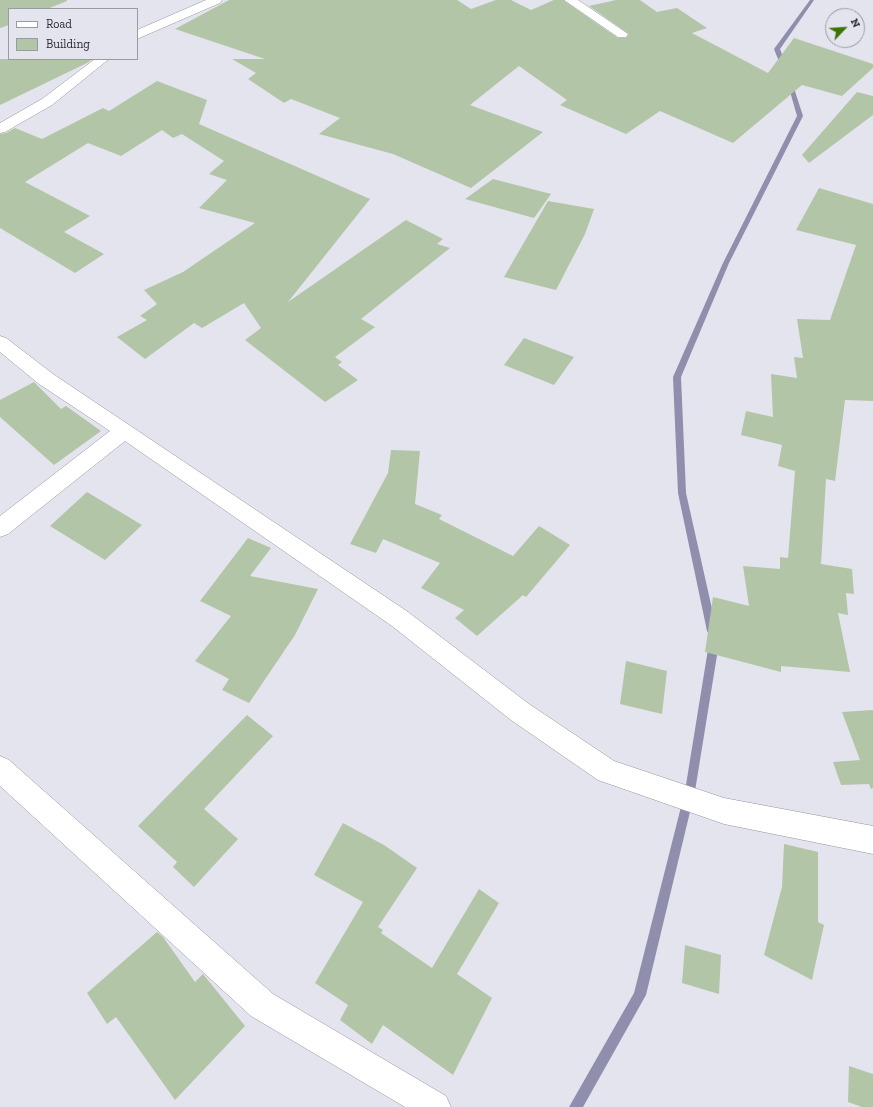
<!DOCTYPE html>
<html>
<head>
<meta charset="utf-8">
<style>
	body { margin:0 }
	#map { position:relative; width:873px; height:1107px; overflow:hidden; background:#e4e4ef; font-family:"Zilla Slab",serif }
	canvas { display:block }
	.legend { position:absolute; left:8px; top:8px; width:130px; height:52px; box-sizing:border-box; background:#e4e4ef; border:1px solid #9a9aa2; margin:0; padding:5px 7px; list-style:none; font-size:12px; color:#2a2a2f }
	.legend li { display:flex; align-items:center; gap:8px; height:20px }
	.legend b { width:20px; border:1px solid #9a9aa2 }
	.north { position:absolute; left:825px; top:8px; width:40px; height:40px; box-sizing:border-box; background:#e4e4ef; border:1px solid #9a9aa2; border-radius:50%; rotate:65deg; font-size:11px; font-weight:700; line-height:16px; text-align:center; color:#2a2a2f }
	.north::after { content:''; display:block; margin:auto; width:14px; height:18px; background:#3c7301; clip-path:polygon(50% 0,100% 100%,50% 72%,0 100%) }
</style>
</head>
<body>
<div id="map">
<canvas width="873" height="1107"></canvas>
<ul class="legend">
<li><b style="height:5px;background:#fff"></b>Road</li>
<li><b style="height:11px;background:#b2c5a7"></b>Building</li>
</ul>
<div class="north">N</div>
</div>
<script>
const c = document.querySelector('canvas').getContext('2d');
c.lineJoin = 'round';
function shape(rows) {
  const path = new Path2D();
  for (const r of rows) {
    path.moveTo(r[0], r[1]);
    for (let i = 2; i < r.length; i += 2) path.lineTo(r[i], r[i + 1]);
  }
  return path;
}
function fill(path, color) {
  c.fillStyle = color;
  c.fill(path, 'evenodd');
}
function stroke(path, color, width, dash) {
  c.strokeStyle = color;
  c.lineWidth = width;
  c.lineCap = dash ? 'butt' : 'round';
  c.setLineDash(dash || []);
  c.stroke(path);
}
const stream = shape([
	[810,0,814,0,780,49,787,68,782,69,774,49,810,0],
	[787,81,792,82,803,116,729,263,681,377,686,493,717,631,715,634,712,635,709,634,707,631,678,493,673,377,723,263,797,116,787,81],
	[714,639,717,640,719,643,695,791,646,995,583,1107,569,1107,634,993,685,791,709,643,711,640,714,639]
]);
const building = shape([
	[0,0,67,0,67,1,47,9,9,9,9,25,0,28],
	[229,0,457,0,471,9,496,0,511,0,531,10,554,0,563,0,618,38,626,38,629,34,589,6,616,0,640,0,657,12,677,8,707,28,692,33,768,73,794,38,873,64,873,68,842,96,802,85,733,143,660,111,626,134,560,105,567,100,519,66,470,105,543,132,471,188,393,154,319,134,340,118,291,99,284,103,248,79,256,73,232,59,265,59,175,29],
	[0,59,93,59,87,63,0,105],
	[157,81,207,100,199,124,370,199,288,302,406,220,443,239,437,244,450,248,361,319,375,327,335,357,342,362,338,365,358,380,325,402,245,340,261,328,244,303,202,328,194,323,145,359,117,337,147,320,140,316,157,304,144,290,183,272,255,223,199,208,227,180,209,174,224,161,182,134,173,138,162,130,121,156,88,143,25,182,90,216,64,232,104,254,75,273,0,228,0,134,6,133,15,128,42,139,103,108,109,111],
	[857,92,873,96,873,115,809,163,802,155],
	[493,179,551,194,534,218,465,199],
	[819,188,873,204,873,401,845,400,835,481,826,479,821,564,852,569,854,594,846,593,848,615,838,613,850,672,781,666,781,672,705,652,713,597,749,606,743,566,780,569,780,557,788,558,795,471,778,466,782,445,741,435,746,411,773,417,771,374,797,378,794,357,803,358,797,319,830,320,856,245,796,230],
	[548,201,594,209,585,234,556,290,504,277],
	[524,338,574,357,554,385,504,365],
	[34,382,61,409,66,406,101,431,54,465,0,417,0,400],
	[391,450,420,451,415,504,442,515,439,519,513,556,539,526,570,545,526,597,523,595,477,636,455,618,464,610,421,588,440,563,383,539,376,553,350,544,388,473],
	[87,492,142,525,105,560,50,526],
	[248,538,271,548,250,576,318,589,295,635,249,703,222,690,229,679,195,661,231,616,200,601],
	[626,661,667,671,662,714,620,704],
	[873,710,873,788,871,789,869,784,841,785,833,762,860,760,842,712],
	[247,715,273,736,204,809,238,839,194,887,173,867,177,862,138,826],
	[343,823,384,845,417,868,378,927,383,930,381,933,432,968,479,889,499,903,457,974,492,998,453,1075,383,1025,372,1044,340,1020,348,1005,315,983,363,902,314,875],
	[784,844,818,852,818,922,824,925,812,980,764,955,782,887],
	[157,932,163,937,195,982,203,974,245,1026,175,1100,116,1017,107,1024,87,993],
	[685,945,721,955,719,994,682,983],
	[849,1066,873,1074,873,1107,862,1107,848,1102]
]);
const street = shape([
	[206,0,222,0,220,3,137,39,137,30,206,0],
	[564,0,578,0,628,34,626,37,618,37,564,0],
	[95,59,109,59,52,105,5,132,0,133,0,123,42,99,95,59],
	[0,336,6,338,53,374,408,612,529,704,614,761,724,798,873,826,873,854,724,824,598,780,511,720,392,626,125,441,8,534,0,537,0,516,110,431,39,384,0,352,0,336],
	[0,756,9,760,273,994,446,1096,451,1107,405,1107,251,1016,0,786,0,756]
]);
fill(stream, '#8f8ead');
fill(building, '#b2c5a7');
stroke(street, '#94939e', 1);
fill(street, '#fff');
</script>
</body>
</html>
